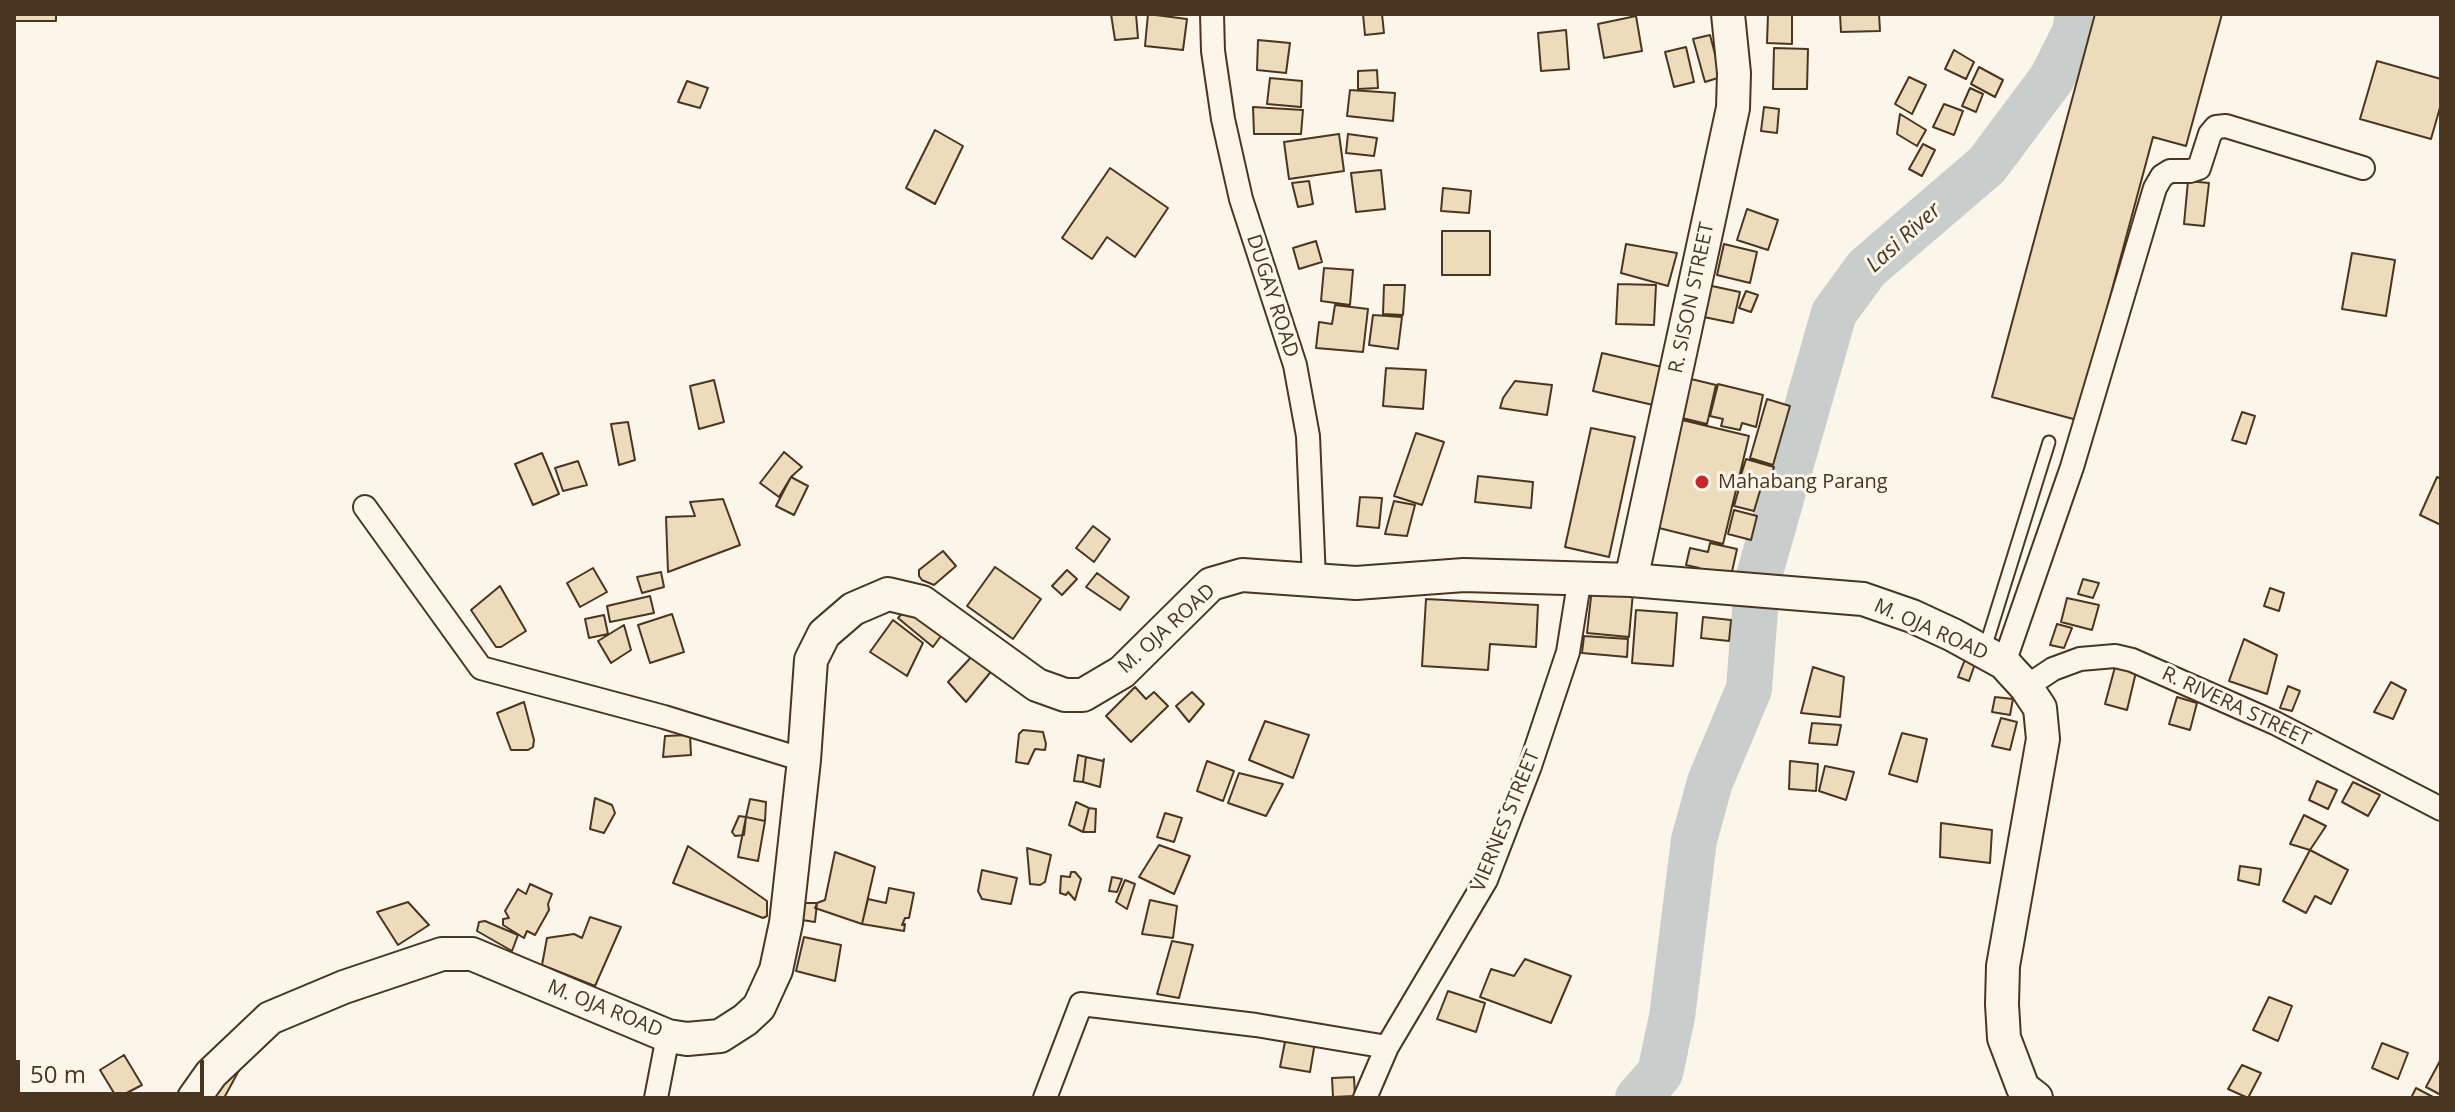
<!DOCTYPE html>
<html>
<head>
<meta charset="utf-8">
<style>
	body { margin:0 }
	#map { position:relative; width:2455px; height:1112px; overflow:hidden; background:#fbf6e9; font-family:"Open Sans",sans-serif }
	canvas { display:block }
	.frame { position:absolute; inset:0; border:16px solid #4a3520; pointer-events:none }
	.scale { position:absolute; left:16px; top:1060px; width:188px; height:36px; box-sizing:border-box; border:4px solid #4a3520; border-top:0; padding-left:10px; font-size:24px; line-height:28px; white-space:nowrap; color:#4a3520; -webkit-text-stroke:6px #fbf6e9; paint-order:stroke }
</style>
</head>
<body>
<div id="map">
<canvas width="2455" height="1112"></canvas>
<div class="frame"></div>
<div class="scale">50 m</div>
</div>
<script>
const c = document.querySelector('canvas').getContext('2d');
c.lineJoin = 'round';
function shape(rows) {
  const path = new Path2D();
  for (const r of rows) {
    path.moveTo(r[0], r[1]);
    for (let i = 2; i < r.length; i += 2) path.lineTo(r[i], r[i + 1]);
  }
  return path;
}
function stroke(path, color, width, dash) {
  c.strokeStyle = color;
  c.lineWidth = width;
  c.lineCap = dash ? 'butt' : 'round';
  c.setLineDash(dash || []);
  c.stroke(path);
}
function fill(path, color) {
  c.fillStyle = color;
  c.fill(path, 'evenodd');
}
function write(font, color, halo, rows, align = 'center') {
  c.font = font + ' "Open Sans",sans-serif';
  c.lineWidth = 6;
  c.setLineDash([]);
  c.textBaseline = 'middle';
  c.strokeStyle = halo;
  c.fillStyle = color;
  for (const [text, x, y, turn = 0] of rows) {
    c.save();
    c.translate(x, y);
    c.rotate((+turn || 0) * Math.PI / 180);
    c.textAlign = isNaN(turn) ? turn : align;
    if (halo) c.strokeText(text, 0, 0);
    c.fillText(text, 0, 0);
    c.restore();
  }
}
const river = shape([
	[1757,583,1834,313,1867,268,1987,165,2052,78,2075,32,2078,14],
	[1638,1098,1660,1073,1672,1017,1694,840,1710,782,1749,689,1756,597]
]);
const building = shape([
	[14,14,56,14,56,21,14,21,14,14],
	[1111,14,1136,14,1138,38,1115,40,1111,14],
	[1148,14,1187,19,1183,50,1145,46,1148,14],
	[1363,14,1382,14,1384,33,1365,35,1363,14],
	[1768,14,1792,14,1792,44,1767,43,1768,14],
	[1840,14,1879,14,1880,31,1841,32,1840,14],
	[2095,14,2222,14,2186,146,2153,137,2077,420,1992,397,2095,14],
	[1636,16,1642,51,1604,58,1598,24,1636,16],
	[1566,30,1569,69,1541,71,1538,33,1566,30],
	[1710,35,1721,77,1705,82,1693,39,1710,35],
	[1258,40,1290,43,1286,73,1257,70,1258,40],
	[1686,47,1694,82,1674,87,1665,52,1686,47],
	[1774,48,1808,49,1807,89,1773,89,1774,48],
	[1954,50,1974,62,1966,79,1945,69,1954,50],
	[2377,61,2441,79,2441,104,2431,139,2360,119,2377,61],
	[1979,67,2003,80,1995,97,1971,84,1979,67],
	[1377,70,1378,88,1358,89,1358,71,1377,70],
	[1909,77,1926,85,1912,114,1895,104,1909,77],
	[1270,78,1302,81,1301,107,1267,104,1270,78],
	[687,81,708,88,700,108,678,102,687,81],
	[1970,88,1983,94,1976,112,1962,106,1970,88],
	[1350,90,1395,93,1393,121,1347,116,1350,90],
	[1944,104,1963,111,1954,135,1933,127,1944,104],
	[1253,107,1303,110,1301,134,1254,134,1253,107],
	[1764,107,1779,109,1777,133,1761,131,1764,107],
	[1900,114,1926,130,1917,146,1897,134,1900,114],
	[935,130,963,146,935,204,906,188,935,130],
	[1339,134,1344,171,1289,179,1284,142,1339,134],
	[1348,134,1377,138,1374,156,1346,153,1348,134],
	[1923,144,1935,150,1922,176,1909,169,1923,144],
	[1110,168,1168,208,1135,257,1107,237,1092,259,1062,238,1110,168],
	[1381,170,1385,209,1356,212,1351,173,1381,170],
	[1309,181,1313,204,1298,207,1292,183,1309,181],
	[2188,181,2209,183,2204,226,2184,224,2188,181],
	[1443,188,1471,191,1469,213,1441,211,1443,188],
	[1747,209,1778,220,1768,250,1737,240,1747,209],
	[1442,231,1490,231,1490,275,1442,275,1442,231],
	[1316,241,1322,262,1299,269,1293,248,1316,241],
	[1626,244,1677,253,1668,286,1621,273,1626,244],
	[1724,244,1757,252,1750,283,1717,275,1724,244],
	[2352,253,2395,260,2386,316,2342,309,2352,253],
	[1324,268,1353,270,1350,305,1321,301,1324,268],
	[1618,284,1656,285,1654,325,1616,324,1618,284],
	[1384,285,1405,285,1403,315,1383,314,1384,285],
	[1707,285,1740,292,1733,323,1699,316,1707,285],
	[1746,291,1758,295,1751,312,1739,308,1746,291],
	[1335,305,1368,309,1363,352,1316,348,1319,322,1332,324,1335,305],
	[1373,315,1402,317,1398,349,1369,345,1373,315],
	[1602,353,1662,367,1653,405,1593,391,1602,353],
	[1386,368,1426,370,1423,409,1383,406,1386,368],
	[1691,379,1716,385,1707,424,1682,418,1691,379],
	[714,380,724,422,699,429,690,386,714,380],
	[1515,381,1552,385,1547,415,1500,408,1503,398,1515,381],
	[1718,384,1763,395,1756,427,1742,423,1740,430,1721,426,1723,419,1710,416,1718,384],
	[1767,399,1790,406,1773,465,1750,458,1767,399],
	[2242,412,2255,416,2246,444,2232,440,2242,412],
	[1682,420,1749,436,1723,544,1655,527,1682,420],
	[628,422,635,460,619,465,611,424,628,422],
	[1591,428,1635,437,1609,557,1565,547,1591,428],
	[1416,433,1444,442,1422,505,1394,496,1416,433],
	[784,452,802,467,791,477,779,497,760,483,784,452],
	[542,453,559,494,533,505,515,464,542,453],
	[1746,459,1774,467,1769,483,1741,475,1746,459],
	[578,461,587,485,563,491,555,468,578,461],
	[1478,476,1533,482,1531,508,1475,502,1478,476],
	[791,477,808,486,794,515,776,506,791,477],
	[2437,477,2441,479,2441,525,2420,515,2437,477],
	[1742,478,1762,484,1754,511,1734,506,1742,478],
	[1360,497,1382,498,1379,528,1357,526,1360,497],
	[723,499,740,545,668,572,666,517,695,516,690,502,723,499],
	[1394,501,1415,505,1407,536,1385,534,1394,501],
	[1734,510,1757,516,1751,540,1728,534,1734,510],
	[1093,526,1110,539,1094,562,1076,548,1093,526],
	[1710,543,1737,549,1731,576,1698,571,1699,568,1686,565,1690,548,1708,552,1710,543],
	[943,551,956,566,934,585,922,580,919,576,919,570,943,551],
	[995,567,1041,599,1013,639,967,606,995,567],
	[593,568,607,592,580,607,567,583,593,568],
	[1067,570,1077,579,1062,595,1052,586,1067,570],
	[661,572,664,587,642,593,637,577,661,572],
	[1097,573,1129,597,1120,610,1086,587,1097,573],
	[2083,579,2099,583,2093,598,2078,594,2083,579],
	[500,586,526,631,501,647,496,647,471,610,500,586],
	[1592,588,1633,592,1629,637,1587,633,1592,588],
	[2270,588,2284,593,2279,611,2264,606,2270,588],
	[650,596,654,613,610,622,607,606,650,596],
	[2067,598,2099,605,2092,630,2061,622,2067,598],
	[1426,599,1538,605,1536,647,1490,644,1488,670,1422,666,1426,599],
	[911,603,946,629,933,647,898,618,911,603],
	[1636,610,1677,613,1673,666,1632,663,1636,610],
	[672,614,684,652,650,663,638,625,672,614],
	[604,615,608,634,589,638,585,619,604,615],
	[1703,617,1731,620,1729,641,1701,638,1703,617],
	[893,620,923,643,907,676,870,652,893,620],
	[2057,624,2072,628,2064,648,2050,645,2057,624],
	[624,625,631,650,611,663,598,641,624,625],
	[1584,636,1628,639,1627,657,1582,653,1584,636],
	[2244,639,2277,655,2267,694,2229,681,2244,639],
	[976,652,994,668,966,702,948,682,976,652],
	[1966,657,1976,661,1969,681,1958,677,1966,657],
	[1813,667,1844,677,1840,717,1801,713,1813,667],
	[2115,667,2136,672,2127,710,2105,704,2115,667],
	[2391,682,2406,690,2393,719,2374,712,2391,682],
	[2288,686,2300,691,2292,711,2280,708,2288,686],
	[1135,687,1146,699,1154,692,1168,706,1131,742,1106,716,1135,687],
	[1192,692,1204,704,1189,722,1176,706,1192,692],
	[1995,697,2013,699,2010,715,1992,712,1995,697],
	[2177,697,2197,703,2190,730,2169,724,2177,697],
	[524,702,534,740,533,747,528,750,511,750,497,713,524,702],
	[2001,718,2017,722,2010,750,1992,746,2001,718],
	[1265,721,1309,735,1293,778,1249,760,1265,721],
	[1812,723,1841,725,1837,745,1809,743,1812,723],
	[1023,730,1043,732,1046,744,1045,750,1035,749,1028,764,1016,762,1019,734,1023,730],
	[1902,733,1927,739,1917,782,1889,774,1902,733],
	[690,735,691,755,663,757,665,736,690,735],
	[1078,755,1086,757,1083,782,1074,781,1078,755],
	[1086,757,1103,761,1104,759,1100,787,1083,782,1086,757],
	[1207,761,1234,771,1223,801,1197,791,1207,761],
	[1790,761,1818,764,1816,791,1789,789,1790,761],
	[1825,766,1854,772,1846,800,1819,791,1825,766],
	[1239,773,1283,784,1266,816,1228,803,1239,773],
	[2317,781,2337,790,2328,809,2309,800,2317,781],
	[2353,782,2380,795,2368,816,2342,802,2353,782],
	[595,798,612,805,615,813,604,833,590,829,595,798],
	[750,799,766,802,765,821,746,817,750,799],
	[1076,802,1089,808,1083,832,1069,825,1076,802],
	[1089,808,1096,809,1095,832,1083,832,1089,808],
	[1165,813,1182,818,1174,842,1157,837,1165,813],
	[2304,815,2326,826,2310,850,2290,844,2304,815],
	[739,816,746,817,744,835,735,836,732,832,739,816],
	[746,817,765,821,758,861,738,857,746,817],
	[1941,823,1992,830,1990,863,1940,857,1941,823],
	[1159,845,1190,856,1174,894,1139,877,1159,845],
	[688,846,767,901,767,916,763,918,673,883,688,846],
	[1027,848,1051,855,1045,882,1040,885,1030,884,1027,848],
	[2310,850,2348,870,2331,904,2315,896,2306,913,2283,901,2310,850],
	[835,852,875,867,862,924,815,908,817,903,825,900,835,852],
	[2240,866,2261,869,2259,885,2238,880,2240,866],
	[982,870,1017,878,1011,904,982,899,978,891,982,870],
	[1071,872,1075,872,1081,879,1075,900,1068,892,1066,895,1060,893,1061,876,1070,877,1071,872],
	[1112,877,1122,879,1117,892,1109,891,1112,877],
	[1125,880,1135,884,1127,909,1116,902,1125,880],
	[530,884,552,894,548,904,549,910,535,935,527,931,524,938,503,925,503,919,509,918,505,911,518,889,526,894,530,884],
	[889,888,914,893,909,918,905,918,902,925,905,924,904,931,862,924,868,899,886,903,889,888],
	[1150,900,1177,906,1173,938,1142,934,1150,900],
	[408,902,429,925,398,945,377,912,408,902],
	[804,903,817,903,815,922,802,920,804,903],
	[590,917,621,927,595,986,542,965,547,938,574,934,582,938,590,917],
	[485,921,518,935,512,951,477,931,479,922,485,921],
	[804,937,841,945,835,981,796,971,804,937],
	[1172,941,1193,945,1179,998,1157,994,1172,941],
	[1525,959,1571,976,1551,1023,1480,997,1491,969,1514,976,1525,959],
	[1448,991,1485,1003,1476,1032,1437,1019,1448,991],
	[2269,997,2292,1006,2278,1041,2253,1030,2269,997],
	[1286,1037,1315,1042,1310,1072,1280,1067,1286,1037],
	[2382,1043,2408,1053,2398,1079,2372,1068,2382,1043],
	[124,1055,142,1085,117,1098,100,1070,124,1055],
	[2441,1059,2441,1095,2426,1087,2441,1059],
	[243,1063,224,1098,204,1098,243,1063],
	[2242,1065,2261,1073,2248,1098,2228,1089,2242,1065],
	[1354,1077,1355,1096,1333,1097,1332,1078,1354,1077],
	[2416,1088,2435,1098,2411,1098,2416,1088]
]);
const lane = shape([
	[1985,648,2049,442]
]);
const street = shape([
	[1212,14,1213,51,1223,119,1241,199,1295,365,1308,436,1314,580],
	[365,507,481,668,664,717,804,760],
	[2004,663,2072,467,2155,188,2162,176,2170,171,2190,171,2199,168,2210,134,2216,127,2226,126,2363,168],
	[2026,687,2053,669,2080,659,2115,656,2132,660,2275,723,2441,809],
	[656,1098,668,1036],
	[1045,1098,1081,1004,1256,1025,1387,1047],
	[1365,1098,1387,1047,1486,880,1530,766,1568,652,1580,577]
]);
const secondary = shape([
	[1631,580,1733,108,1734,73,1728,14],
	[194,1098,211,1074,270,1018,344,987,442,954,472,954,668,1036,687,1039,720,1036,745,1020,759,1007,776,970,786,923,804,760,811,660,824,634,853,609,888,594,922,602,1037,685,1065,695,1083,695,1122,672,1211,584,1242,575,1356,583,1464,575,1631,580,1863,599,1912,616,1953,635,2004,663,2026,687,2040,708,2043,739,2003,966,2002,1004,2004,1038,2023,1088,2036,1098]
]);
const markers = [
	[1702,482,8,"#c62828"]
];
const streetNames = [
	["DUGAY ROAD",1272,296,72],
	["R. SISON STREET",1692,298,-78],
	["M. OJA ROAD",1167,629,-42],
	["M. OJA ROAD",1931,630,24],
	["R. RIVERA STREET",2236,707,25],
	["VIERNES STREET",1506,821,-68],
	["M. OJA ROAD",605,1009,22]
];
const poiNames = [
	["Mahabang Parang",1718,482]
];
const waterNames = [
	["Lasi River",1904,238,-42]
];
stroke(river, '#c9cecd', 46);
fill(building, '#ecdcbc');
stroke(building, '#4a3520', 2);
stroke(lane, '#4a3520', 15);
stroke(street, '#4a3520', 26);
stroke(secondary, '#4a3520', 36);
stroke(lane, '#fbf6e9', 11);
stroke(street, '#fbf6e9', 22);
stroke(secondary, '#fbf6e9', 32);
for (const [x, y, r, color] of markers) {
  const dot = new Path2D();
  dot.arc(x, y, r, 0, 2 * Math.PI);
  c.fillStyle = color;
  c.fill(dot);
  stroke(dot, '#fbf6e9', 3);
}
write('20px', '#4a3520', '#fbf6e9', streetNames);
write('20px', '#4a3520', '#fbf6e9', poiNames, 'left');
write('italic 22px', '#4a3520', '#fbf6e9', waterNames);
</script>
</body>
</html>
